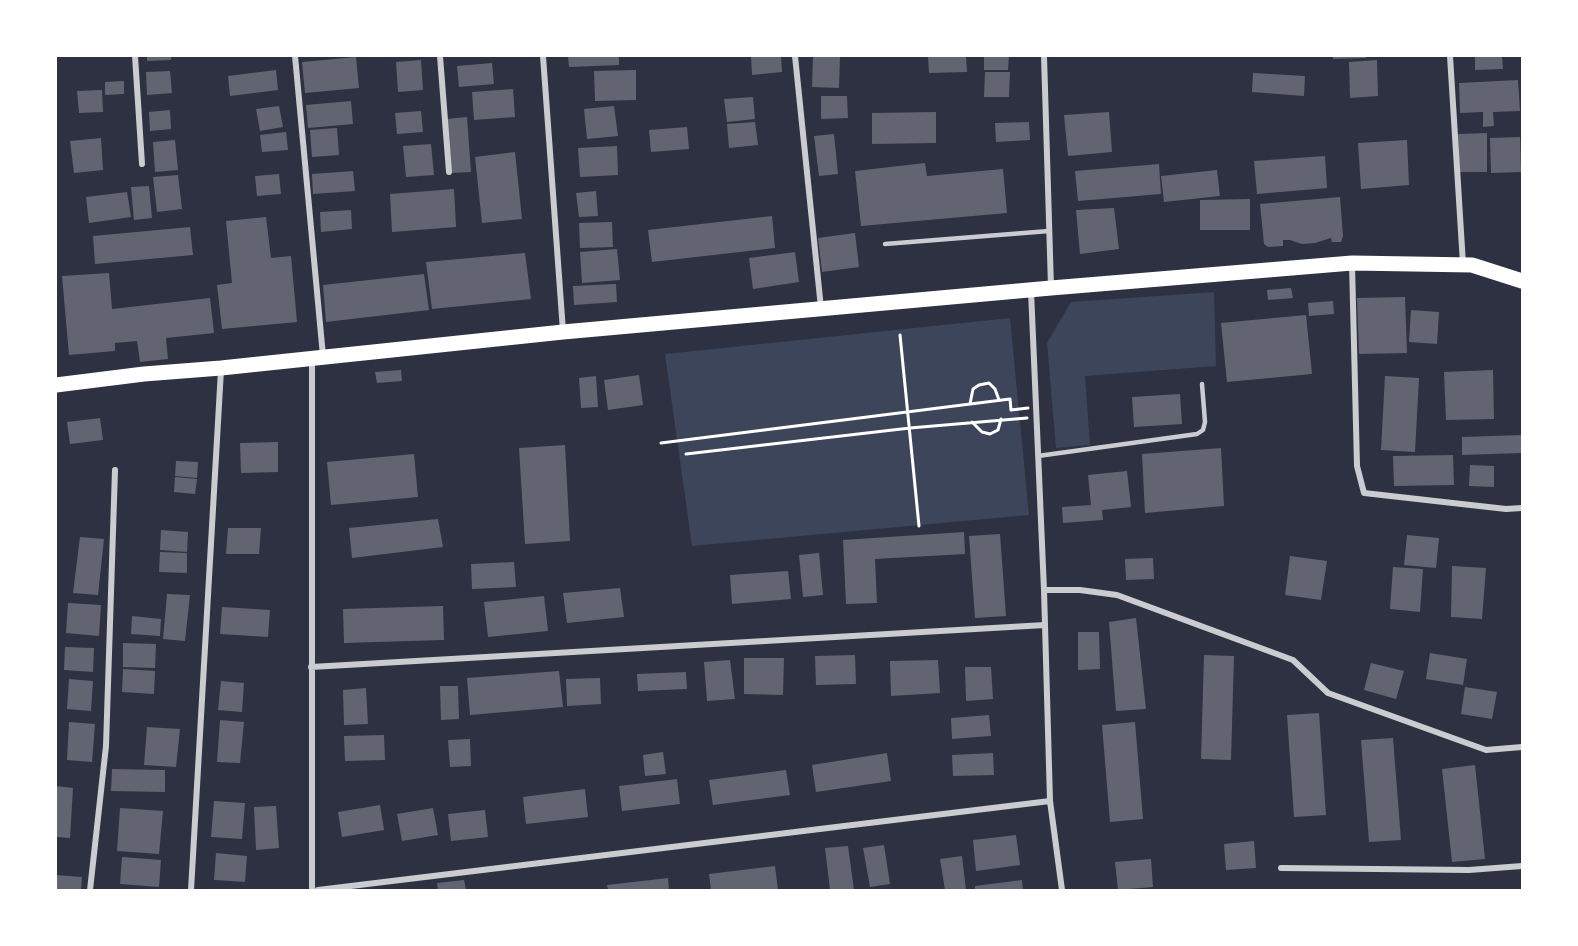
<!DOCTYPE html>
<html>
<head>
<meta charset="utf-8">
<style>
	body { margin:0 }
	#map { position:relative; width:1578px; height:946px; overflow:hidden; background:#2d3142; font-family:"DM Sans",sans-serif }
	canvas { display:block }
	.frame { position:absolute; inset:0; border:57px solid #fff; pointer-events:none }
</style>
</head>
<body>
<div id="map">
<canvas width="1578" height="946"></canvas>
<div class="frame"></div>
</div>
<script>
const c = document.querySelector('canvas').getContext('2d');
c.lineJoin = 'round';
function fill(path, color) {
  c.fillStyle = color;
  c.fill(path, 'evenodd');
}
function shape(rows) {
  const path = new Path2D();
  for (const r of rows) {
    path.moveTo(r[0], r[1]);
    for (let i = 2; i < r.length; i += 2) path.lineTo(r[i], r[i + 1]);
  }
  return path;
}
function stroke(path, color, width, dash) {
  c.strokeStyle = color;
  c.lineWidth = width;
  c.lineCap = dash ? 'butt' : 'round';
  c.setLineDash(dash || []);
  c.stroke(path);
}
const green = shape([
	[1214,292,1216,366,1085,376,1090,445,1056,448,1047,343,1071,302],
	[1010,318,1029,515,692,546,665,354]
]);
const building = shape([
	[147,56,171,56,171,60,147,61],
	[568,56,619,56,619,65,569,67],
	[751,56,781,56,782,72,752,75],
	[813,56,840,56,839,88,812,87],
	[928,56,966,56,967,72,929,73],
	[984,56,1009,56,1008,70,984,70],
	[1333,56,1366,56,1366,58,1333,59],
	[1475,56,1502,56,1503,69,1475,70],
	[356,57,359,88,305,93,302,62],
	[421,60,423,90,398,92,396,62],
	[1377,60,1378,96,1350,98,1349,62],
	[492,63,494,84,459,87,457,66],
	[276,70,278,90,230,96,228,76],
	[636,70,636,100,595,101,594,71],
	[170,71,172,93,147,95,146,72],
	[985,72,1010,72,1009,97,984,97],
	[1253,73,1305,76,1304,96,1252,92],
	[1518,80,1520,111,1493,112,1494,126,1483,127,1483,112,1460,113,1459,83],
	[124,81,124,94,105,95,105,82],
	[513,89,515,117,474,120,472,92],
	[102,90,103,112,79,113,77,91],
	[821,96,847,96,848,118,821,119],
	[753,97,755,119,727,122,724,99],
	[351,101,353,124,308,128,306,105],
	[279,106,283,127,260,131,256,109],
	[614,106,618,136,587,139,584,109],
	[170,110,171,129,150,131,149,112],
	[421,111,423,132,397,134,395,113],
	[936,112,936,143,872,144,872,113],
	[1109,112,1112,152,1068,156,1064,115],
	[467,117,471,172,450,173,446,119],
	[755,122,758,145,729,148,727,124],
	[1029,122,1030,140,996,142,995,123],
	[687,127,689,149,651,152,649,130],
	[337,128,339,155,312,157,310,130],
	[286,132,288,150,262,152,260,135],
	[1487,133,1487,172,1459,172,1458,134],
	[834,134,838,174,819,176,814,136],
	[1520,137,1521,172,1491,173,1490,138],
	[101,138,103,170,74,173,70,141],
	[175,140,178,170,155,172,153,142],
	[1407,140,1409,185,1361,189,1358,143],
	[431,144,434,175,406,177,403,146],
	[617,146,618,175,580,177,578,148],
	[515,152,522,219,482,223,475,157],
	[1325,156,1327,188,1257,194,1254,161],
	[925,163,927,176,1003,169,1007,213,861,226,855,171],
	[1159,164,1161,194,1078,201,1075,171],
	[1217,170,1220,196,1164,202,1161,176],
	[353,171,355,191,313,194,312,174],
	[279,174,281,194,257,196,255,176],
	[178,175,182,209,157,212,153,177],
	[149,186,152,218,134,220,131,187],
	[454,189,456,227,392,232,390,194],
	[596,191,598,216,579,217,576,193],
	[127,192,131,217,89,223,86,197],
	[1340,197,1343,236,1341,242,1332,242,1331,238,1315,243,1302,244,1290,240,1283,240,1283,246,1268,247,1264,244,1260,204],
	[1250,199,1250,230,1200,230,1200,200],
	[1114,208,1119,249,1080,254,1076,210],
	[351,210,352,229,321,232,320,212],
	[772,216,775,248,652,262,648,230],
	[266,217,271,258,291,256,297,322,222,329,217,285,232,283,226,221],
	[612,222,613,247,580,248,579,223],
	[190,227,193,255,95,264,93,236],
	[855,233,859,267,822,272,818,238],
	[617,249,620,280,582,283,580,252],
	[795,252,799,282,753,289,749,258],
	[525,253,531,299,432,309,426,262],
	[109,273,112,309,210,298,214,333,166,338,168,359,140,362,137,341,115,343,115,351,69,355,62,276],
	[424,274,429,310,326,322,323,285],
	[616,284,617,302,574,305,573,286],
	[1291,288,1293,298,1268,300,1267,290],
	[1405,297,1407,353,1359,354,1357,298],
	[1333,301,1334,314,1309,316,1308,303],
	[1411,310,1439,312,1437,344,1409,342],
	[1306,315,1312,374,1227,382,1221,323],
	[401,370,402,381,377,383,375,372],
	[1493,370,1494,419,1446,420,1444,372],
	[639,375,643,405,608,410,604,380],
	[596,376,598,407,581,408,579,378],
	[1385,376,1419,378,1415,452,1381,450],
	[1180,394,1182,424,1134,427,1132,397],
	[100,418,103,440,70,444,67,422],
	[1522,435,1522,453,1462,455,1462,437],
	[278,442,278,472,241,473,240,443],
	[565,445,570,541,525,544,519,448],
	[1221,448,1224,506,1145,513,1142,454],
	[414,454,418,497,331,505,327,462],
	[1453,455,1454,485,1394,486,1393,456],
	[176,461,198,462,197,478,175,476],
	[1470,465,1494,466,1494,487,1469,486],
	[1127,471,1131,507,1102,510,1103,520,1063,523,1062,507,1091,505,1088,475],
	[175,477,197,479,195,494,174,492],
	[438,519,443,547,352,558,349,528],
	[228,528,261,528,259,554,226,554],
	[161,530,188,532,187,552,160,550],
	[964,532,965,554,875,559,877,603,846,604,843,540],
	[1000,534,1006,616,975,618,969,536],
	[1407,535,1439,538,1436,568,1404,565],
	[80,537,104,539,98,595,73,593],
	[160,552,187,553,187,573,159,572],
	[819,553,823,595,803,597,799,555],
	[1290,556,1327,561,1321,600,1285,595],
	[1153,558,1154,579,1126,580,1125,559],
	[514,562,516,587,472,589,471,564],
	[1452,566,1486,568,1482,619,1451,617],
	[1393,567,1423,569,1420,612,1390,609],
	[788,571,791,599,732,604,730,575],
	[620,588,624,617,567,623,563,593],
	[167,594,190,595,185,641,163,639],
	[544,596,548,631,488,637,484,602],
	[68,603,101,605,99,636,66,633],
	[443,606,444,640,344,643,343,609],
	[222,607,270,610,268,637,220,634],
	[132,616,161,619,160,636,131,634],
	[1136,618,1146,709,1116,711,1109,622],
	[1078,632,1099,632,1100,669,1078,670],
	[123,643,156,644,155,668,123,667],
	[65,647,94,648,93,672,64,670],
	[1430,653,1467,659,1463,685,1426,679],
	[855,655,856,684,816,685,815,656],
	[1204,655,1234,656,1231,760,1201,759],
	[744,658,784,658,783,695,744,694],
	[730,660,735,699,707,701,704,662],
	[938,660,940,693,891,696,890,661],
	[1371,663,1404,671,1396,699,1364,690],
	[965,667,991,667,993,699,966,701],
	[123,669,155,671,154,694,122,692],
	[559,671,563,707,470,715,467,678],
	[686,672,687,689,638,691,637,674],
	[600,678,601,704,567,706,566,679],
	[69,679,93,681,91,711,67,709],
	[221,681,244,683,242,712,218,710],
	[440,686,458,686,459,719,441,720],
	[1465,687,1497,692,1492,719,1461,714],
	[366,688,368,724,344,725,343,690],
	[1319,713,1326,815,1294,817,1287,715],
	[989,715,991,736,952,739,951,718],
	[220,720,244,722,240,763,217,762],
	[69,722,95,724,92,762,67,760],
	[1135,722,1143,819,1110,822,1102,725],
	[147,727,180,729,176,767,144,765],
	[384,735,385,760,345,761,344,736],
	[1393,738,1401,840,1369,842,1361,740],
	[470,739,471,766,450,767,448,740],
	[663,752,666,774,645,776,643,755],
	[887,753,891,781,816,792,812,765],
	[993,753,994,775,953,776,952,755],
	[1475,765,1485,859,1452,862,1442,769],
	[112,769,165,770,165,792,111,791],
	[786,770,790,795,713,805,709,780],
	[677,779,680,804,622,811,619,786],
	[56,786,73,788,70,838,56,837],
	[585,789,588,817,526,824,523,797],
	[214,801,245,803,242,839,211,837],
	[380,805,384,830,342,837,338,812],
	[276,806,279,848,256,850,254,807],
	[120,808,163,811,159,854,117,851],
	[433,808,438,835,402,841,397,814],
	[485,810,488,837,451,841,448,814],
	[1016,835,1020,865,976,871,973,840],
	[1254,841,1256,868,1226,870,1224,844],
	[884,845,890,884,870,887,863,848],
	[848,846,854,890,830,890,825,848],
	[216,853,247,856,245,882,214,880],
	[962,856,966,890,945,890,940,859],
	[122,857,161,860,159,887,120,884],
	[1151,859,1153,887,1118,890,1115,862],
	[775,866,778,890,711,890,709,874],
	[56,875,82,877,81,890,56,890],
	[668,878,669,890,608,890,607,885],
	[464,880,466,890,438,890,437,883],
	[1022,880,1023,890,975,890,975,886]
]);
const path = shape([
	[900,335,919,526],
	[970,404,973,389,979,385,989,383,995,389,999,400],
	[972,422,982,432,990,434,998,430,1001,419],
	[661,443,1010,399,1011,410,1028,408],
	[686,454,910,428,1027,418]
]);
const service = shape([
	[885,244,1049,231],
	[1038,456,1197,434,1203,430,1205,422,1202,384]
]);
const minor = shape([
	[135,56,142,164],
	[295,56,323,356],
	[440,56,449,172],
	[543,56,563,331],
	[795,56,821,308],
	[1044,56,1051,287],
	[1450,56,1463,264],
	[1352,264,1357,466,1364,493,1506,509,1522,508],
	[1031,291,1044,590,1050,801,1062,890],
	[312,360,312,890],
	[1044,590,1080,590,1117,595,1293,660,1328,693,1486,750,1522,747],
	[311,667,1045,625],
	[1281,868,1469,870,1522,866],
	[90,890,106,746,115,470],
	[191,890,221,370],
	[318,890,1050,801]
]);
const primary = shape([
	[56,385,144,374,221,368,563,332,1051,288,1352,263,1472,265,1522,281]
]);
fill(green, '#3c4559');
fill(building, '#626471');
stroke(path, '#fff', 3);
stroke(service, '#caccd0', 4.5);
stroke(minor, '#caccd0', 6);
stroke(primary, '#fff', 15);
</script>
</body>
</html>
